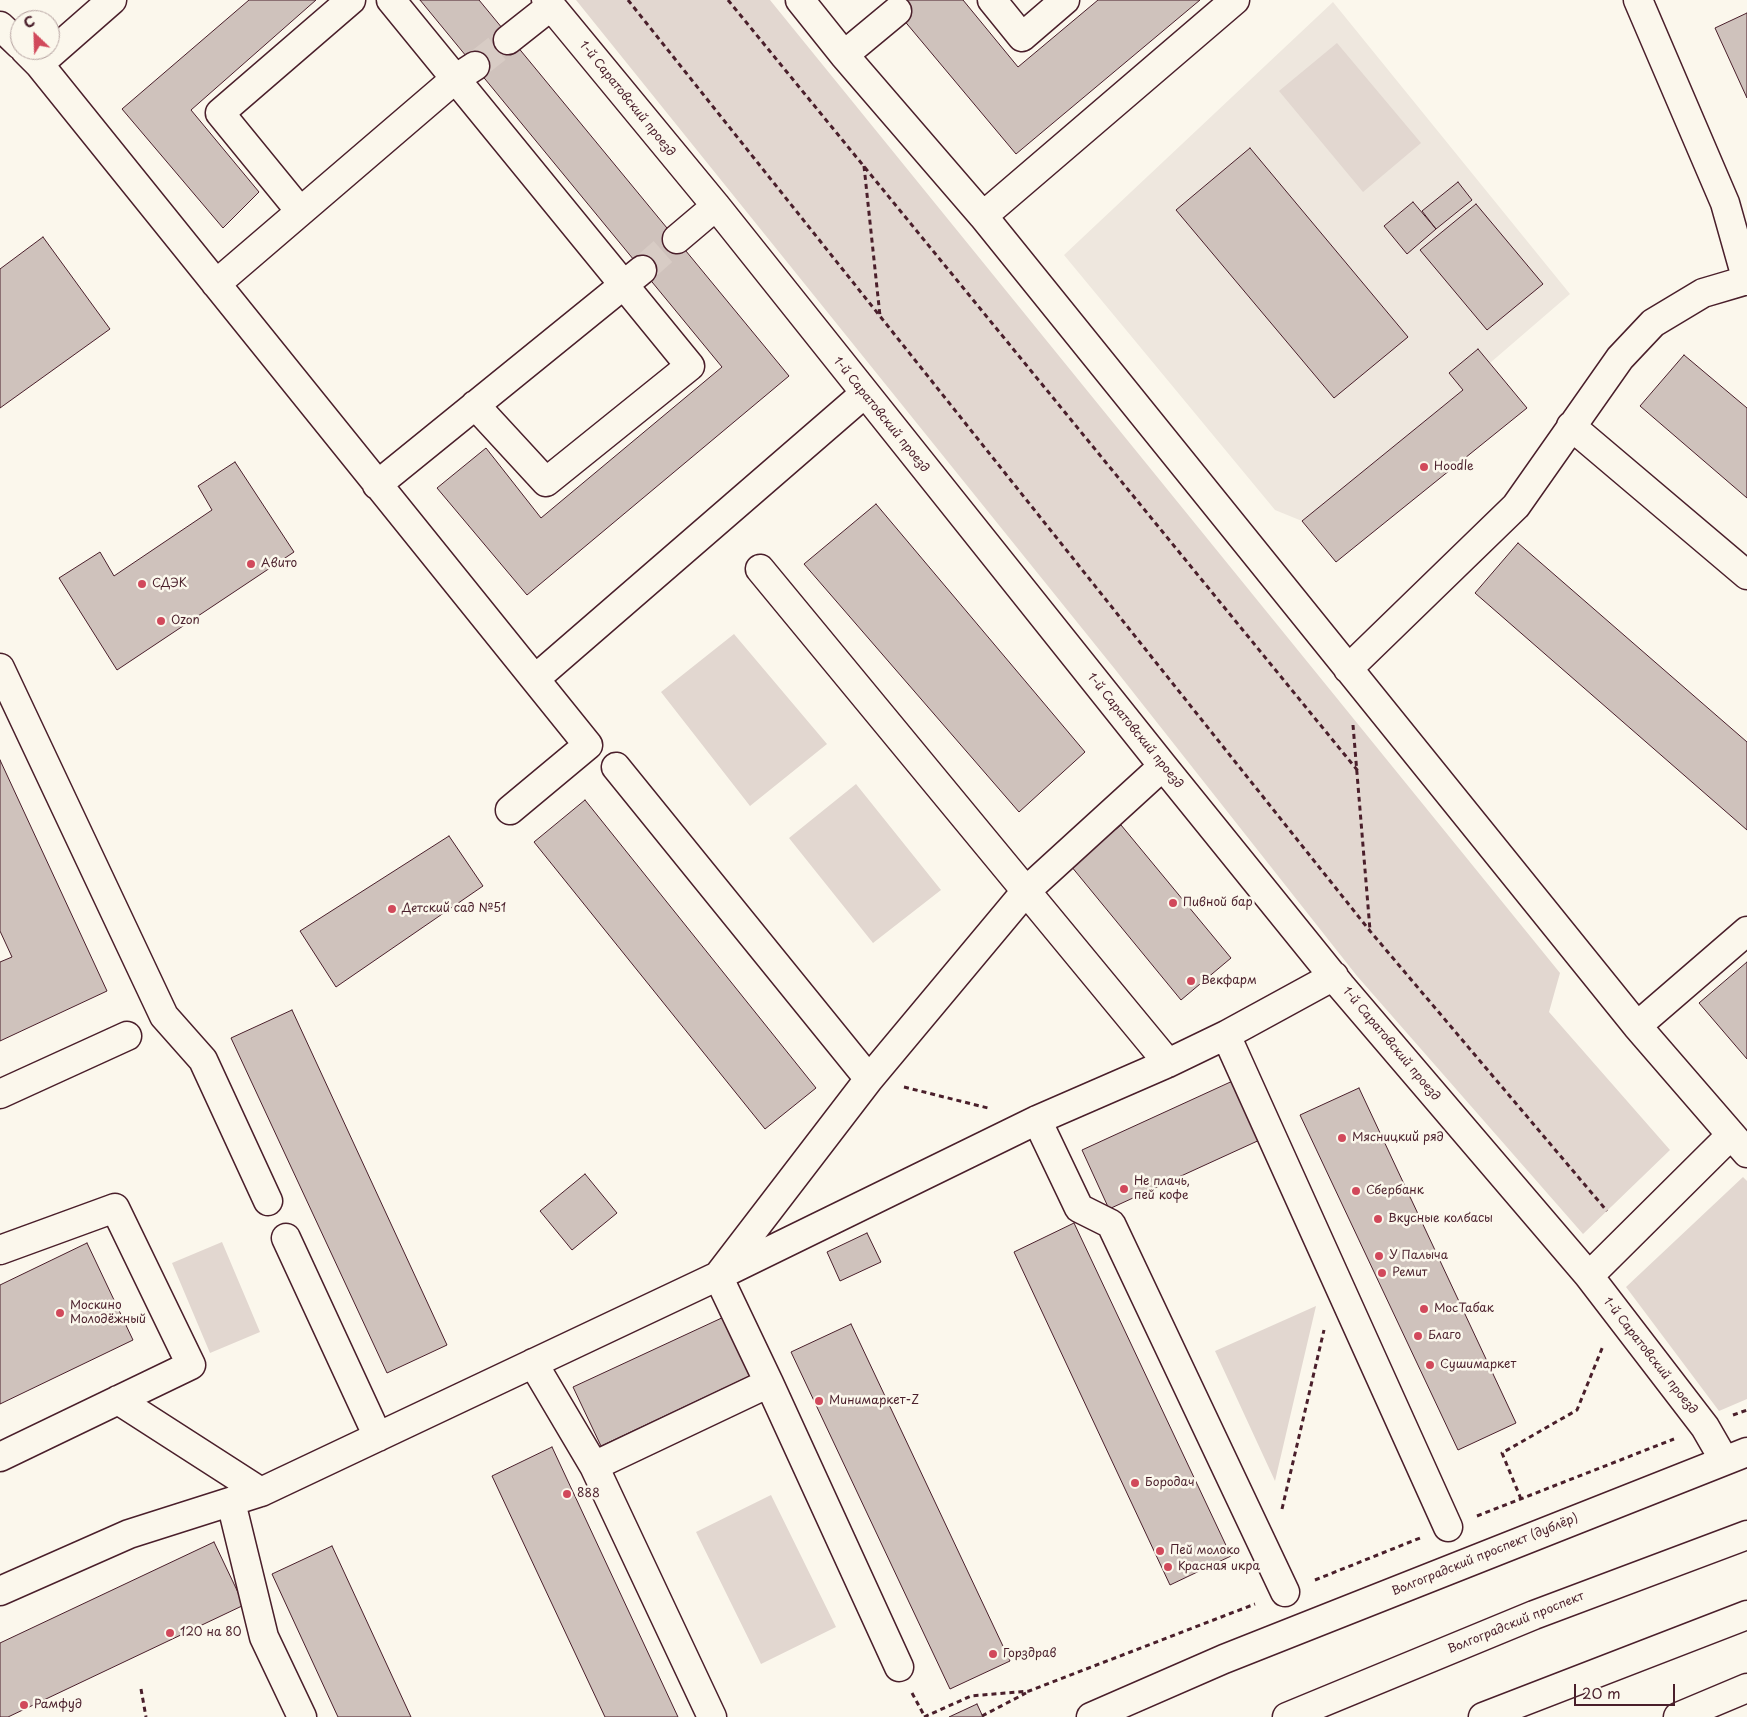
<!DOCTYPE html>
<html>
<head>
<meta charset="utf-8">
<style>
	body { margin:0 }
	#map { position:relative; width:1747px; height:1717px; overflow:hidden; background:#fbf7ec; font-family:"Playpen Sans",sans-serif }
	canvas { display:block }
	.north { position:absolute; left:10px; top:10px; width:50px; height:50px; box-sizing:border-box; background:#fbf7ec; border:1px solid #b4a19f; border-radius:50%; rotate:336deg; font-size:14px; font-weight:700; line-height:20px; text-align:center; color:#4a1f2b }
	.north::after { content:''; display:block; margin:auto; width:18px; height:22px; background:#d1495b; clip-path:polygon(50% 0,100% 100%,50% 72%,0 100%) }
	.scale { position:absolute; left:1574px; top:1684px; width:101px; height:22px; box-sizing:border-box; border:2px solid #4a1f2b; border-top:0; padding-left:6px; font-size:15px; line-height:18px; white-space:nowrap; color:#4a1f2b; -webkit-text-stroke:4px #fbf7ec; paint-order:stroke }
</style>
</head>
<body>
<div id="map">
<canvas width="1747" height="1717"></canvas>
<div class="north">С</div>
<div class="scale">20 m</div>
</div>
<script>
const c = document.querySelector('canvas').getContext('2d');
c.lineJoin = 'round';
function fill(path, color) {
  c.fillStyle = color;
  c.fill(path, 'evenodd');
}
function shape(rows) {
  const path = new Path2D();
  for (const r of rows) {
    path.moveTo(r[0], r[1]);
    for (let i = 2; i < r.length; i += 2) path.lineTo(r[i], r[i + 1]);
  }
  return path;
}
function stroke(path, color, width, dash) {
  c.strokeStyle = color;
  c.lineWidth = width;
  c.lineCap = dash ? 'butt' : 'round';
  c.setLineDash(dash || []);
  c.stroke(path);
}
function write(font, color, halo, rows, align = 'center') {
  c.font = font + ' "Playpen Sans",sans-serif';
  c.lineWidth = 5;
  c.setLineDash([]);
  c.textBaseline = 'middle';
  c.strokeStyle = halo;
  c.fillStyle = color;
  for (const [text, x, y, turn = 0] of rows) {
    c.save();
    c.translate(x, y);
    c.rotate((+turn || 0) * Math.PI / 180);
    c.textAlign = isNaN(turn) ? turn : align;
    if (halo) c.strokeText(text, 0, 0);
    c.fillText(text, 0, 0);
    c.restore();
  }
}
const built = shape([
	[1333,2,1570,294,1490,363,1478,349,1449,373,1463,390,1302,521,1275,510,1064,255]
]);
const green = shape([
	[576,0,770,0,1560,973,1549,1012,1670,1150,1583,1234,1357,976,1114,668],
	[1337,43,1421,143,1363,192,1279,91],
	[734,634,827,744,750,806,661,692],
	[856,784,941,890,873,943,789,838],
	[1743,1177,1747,1181,1747,1399,1719,1411,1626,1287],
	[222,1242,260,1332,210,1353,172,1263],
	[1316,1306,1275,1481,1215,1351],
	[771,1495,836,1627,761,1664,696,1532]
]);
const building = shape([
	[249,0,316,0,191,110,259,192,223,228,122,109,249,0],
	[420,0,479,0,789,376,527,595,437,488,486,448,541,518,722,367,420,0],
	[887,0,963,0,1018,67,1098,0,1200,0,1016,154,887,0],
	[1747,13,1747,98,1715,28,1747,13],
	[1250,148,1408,337,1334,398,1176,210,1250,148],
	[1458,182,1472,200,1436,229,1422,211,1458,182],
	[1413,202,1436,229,1407,254,1384,226,1413,202],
	[1476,204,1543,284,1487,330,1420,250,1476,204],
	[43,237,110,329,0,408,0,269,43,237],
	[1478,349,1527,408,1336,562,1302,521,1463,390,1449,373,1478,349],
	[1684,355,1747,408,1747,498,1640,406,1684,355],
	[235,462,294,552,117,670,59,578,100,552,114,576,212,510,198,486,235,462],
	[876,504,1085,752,1019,812,804,564,876,504],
	[1518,543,1747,742,1747,830,1475,593,1518,543],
	[0,760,107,991,0,1041,0,962,12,957,0,931,0,760],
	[585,800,816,1088,765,1129,534,842,585,800],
	[1121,825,1231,958,1181,1000,1071,866,1121,825],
	[449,836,483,886,336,987,300,931,449,836],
	[1747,962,1747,1059,1699,1003,1747,962],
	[292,1010,447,1345,387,1373,231,1038,292,1010],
	[1237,1079,1264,1138,1109,1209,1082,1150,1237,1079],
	[1359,1088,1516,1423,1458,1450,1300,1115,1359,1088],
	[585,1174,617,1213,572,1250,540,1211,585,1174],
	[1074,1223,1231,1556,1170,1585,1014,1252,1074,1223],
	[867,1233,881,1262,840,1281,827,1252,867,1233],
	[87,1243,133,1340,0,1404,0,1285,87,1243],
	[726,1316,754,1374,601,1446,573,1387,726,1316],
	[851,1324,1010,1661,950,1689,791,1352,851,1324],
	[552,1447,678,1717,605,1717,492,1476,552,1447],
	[214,1542,244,1605,8,1717,0,1717,0,1643,214,1542],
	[332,1546,411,1717,338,1717,272,1574,332,1546],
	[977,1704,983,1717,949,1717,977,1704]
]);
const minorTunnel = shape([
	[475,66,508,40],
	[642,270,677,239]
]);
const path = shape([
	[628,0,1370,931,1607,1211],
	[728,0,1358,771],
	[864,166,880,316],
	[1353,725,1370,930],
	[904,1087,988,1108],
	[1733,1415,1747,1410],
	[1521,1499,1502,1453,1577,1410,1603,1346],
	[1282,1509,1324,1330],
	[1477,1516,1674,1439],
	[1315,1580,1420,1538],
	[141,1689,146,1717],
	[912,1693,925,1717],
	[982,1716,1026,1693],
	[924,1717,971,1696,1029,1691,1255,1604]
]);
const minor = shape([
	[391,0,690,366,546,482,475,405],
	[546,0,716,206,1163,766,1341,986,1589,1276,1705,1427,1724,1460],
	[800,0,844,55,983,216,1637,1026,1747,1153],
	[992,0,1022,37,1065,0],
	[1638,0,1725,203,1747,281],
	[0,26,20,45],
	[508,40,551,6],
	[25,50,39,64,588,745,510,810],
	[844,55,897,11],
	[39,64,112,0],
	[300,211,220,113,351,0],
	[983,216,1235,0],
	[677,239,716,206],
	[216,284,455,79,475,66],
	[1571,426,1747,575],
	[377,485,642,270],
	[760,569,1168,1063],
	[0,668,164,1016,203,1060,268,1201],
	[1348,669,1516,506,1620,358,1653,323,1703,293,1747,280],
	[535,679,864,394],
	[616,767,869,1079],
	[1637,1026,1747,931],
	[1226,1035,1448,1527],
	[0,1094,127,1036],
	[1037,1120,1079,1208,1111,1224,1285,1592],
	[286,1238,378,1437],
	[0,1250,115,1208,191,1365,0,1457],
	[1589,1276,1731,1135],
	[533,1363,594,1466,712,1717],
	[118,1400,261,1492],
	[594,1466,769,1383],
	[231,1502,264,1637,302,1717],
	[0,1591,129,1534,261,1492,718,1276,869,1079,1026,891,1163,766],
	[899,1667,769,1383,718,1276,1037,1120,1168,1063,1226,1035,1334,976]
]);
const major = shape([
	[1091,1717,1224,1659,1747,1452],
	[1287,1717,1534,1615,1747,1535],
	[1483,1717,1747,1615],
	[1678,1717,1747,1688]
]);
const markers = [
	[1424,467,5,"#d1495b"],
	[251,564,5,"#d1495b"],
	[142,584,5,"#d1495b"],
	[161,621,5,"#d1495b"],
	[1173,903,5,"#d1495b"],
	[392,909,5,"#d1495b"],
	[1191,981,5,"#d1495b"],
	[1342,1138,5,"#d1495b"],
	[1124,1189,5,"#d1495b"],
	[1356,1191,5,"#d1495b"],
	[1378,1219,5,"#d1495b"],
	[1379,1256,5,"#d1495b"],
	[1382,1273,5,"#d1495b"],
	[1424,1309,5,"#d1495b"],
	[60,1313,5,"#d1495b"],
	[1418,1336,5,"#d1495b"],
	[1430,1365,5,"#d1495b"],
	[819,1401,5,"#d1495b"],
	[1135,1483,5,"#d1495b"],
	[567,1494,5,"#d1495b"],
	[1160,1551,5,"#d1495b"],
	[1168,1567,5,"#d1495b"],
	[170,1633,5,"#d1495b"],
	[993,1654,5,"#d1495b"],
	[24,1705,5,"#d1495b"]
];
const streetNames = [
	["1-й Саратовский проезд",627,99,51],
	["1-й Саратовский проезд",881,415,51],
	["1-й Саратовский проезд",1135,731,51],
	["1-й Саратовский проезд",1391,1044,50],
	["1-й Саратовский проезд",1650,1356,52],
	["Волгоградский проспект (дублёр)",1485,1555,-22],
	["Волгоградский проспект",1516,1623,-22]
];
const poiNames = [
	["Hoodle",1434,467],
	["Авито",261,564],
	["СДЭК",152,584],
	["Ozon",171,621],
	["Пивной бар",1183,903],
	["Детский сад №51",402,909],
	["Векфарм",1201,981],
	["Мясницкий ряд",1352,1138],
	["Не плачь,",1134,1182],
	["пей кофе",1134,1196],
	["Сбербанк",1366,1191],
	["Вкусные колбасы",1388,1219],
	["У Палыча",1389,1256],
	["Ремит",1392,1273],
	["Москино",70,1306],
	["Молодёжный",70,1320],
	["МосТабак",1434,1309],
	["Благо",1428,1336],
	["Сушимаркет",1440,1365],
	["Минимаркет-Z",829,1401],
	["Бородач",1145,1483],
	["888",577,1494],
	["Пей молоко",1170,1551],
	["Красная икра",1178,1567],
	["120 на 80",180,1633],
	["Горздрав",1003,1654],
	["Рамфуд",34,1705]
];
fill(built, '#eee7de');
fill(green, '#e2d7d0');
fill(building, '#cfc2bc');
stroke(building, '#4a1f2b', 1);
stroke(minorTunnel, '#d8ccc5', 28, [28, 14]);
stroke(minor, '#4a1f2b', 31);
stroke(major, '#4a1f2b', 31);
stroke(path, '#4a1f2b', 3, [5, 4]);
stroke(minor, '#fbf7ec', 28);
stroke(major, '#fbf7ec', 28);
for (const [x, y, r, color] of markers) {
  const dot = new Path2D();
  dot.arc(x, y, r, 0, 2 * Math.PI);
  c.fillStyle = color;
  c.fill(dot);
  stroke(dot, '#fbf7ec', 2);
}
write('12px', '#4a1f2b', '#fbf7ec', streetNames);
write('12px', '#4a1f2b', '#fbf7ec', poiNames, 'left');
</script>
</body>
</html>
